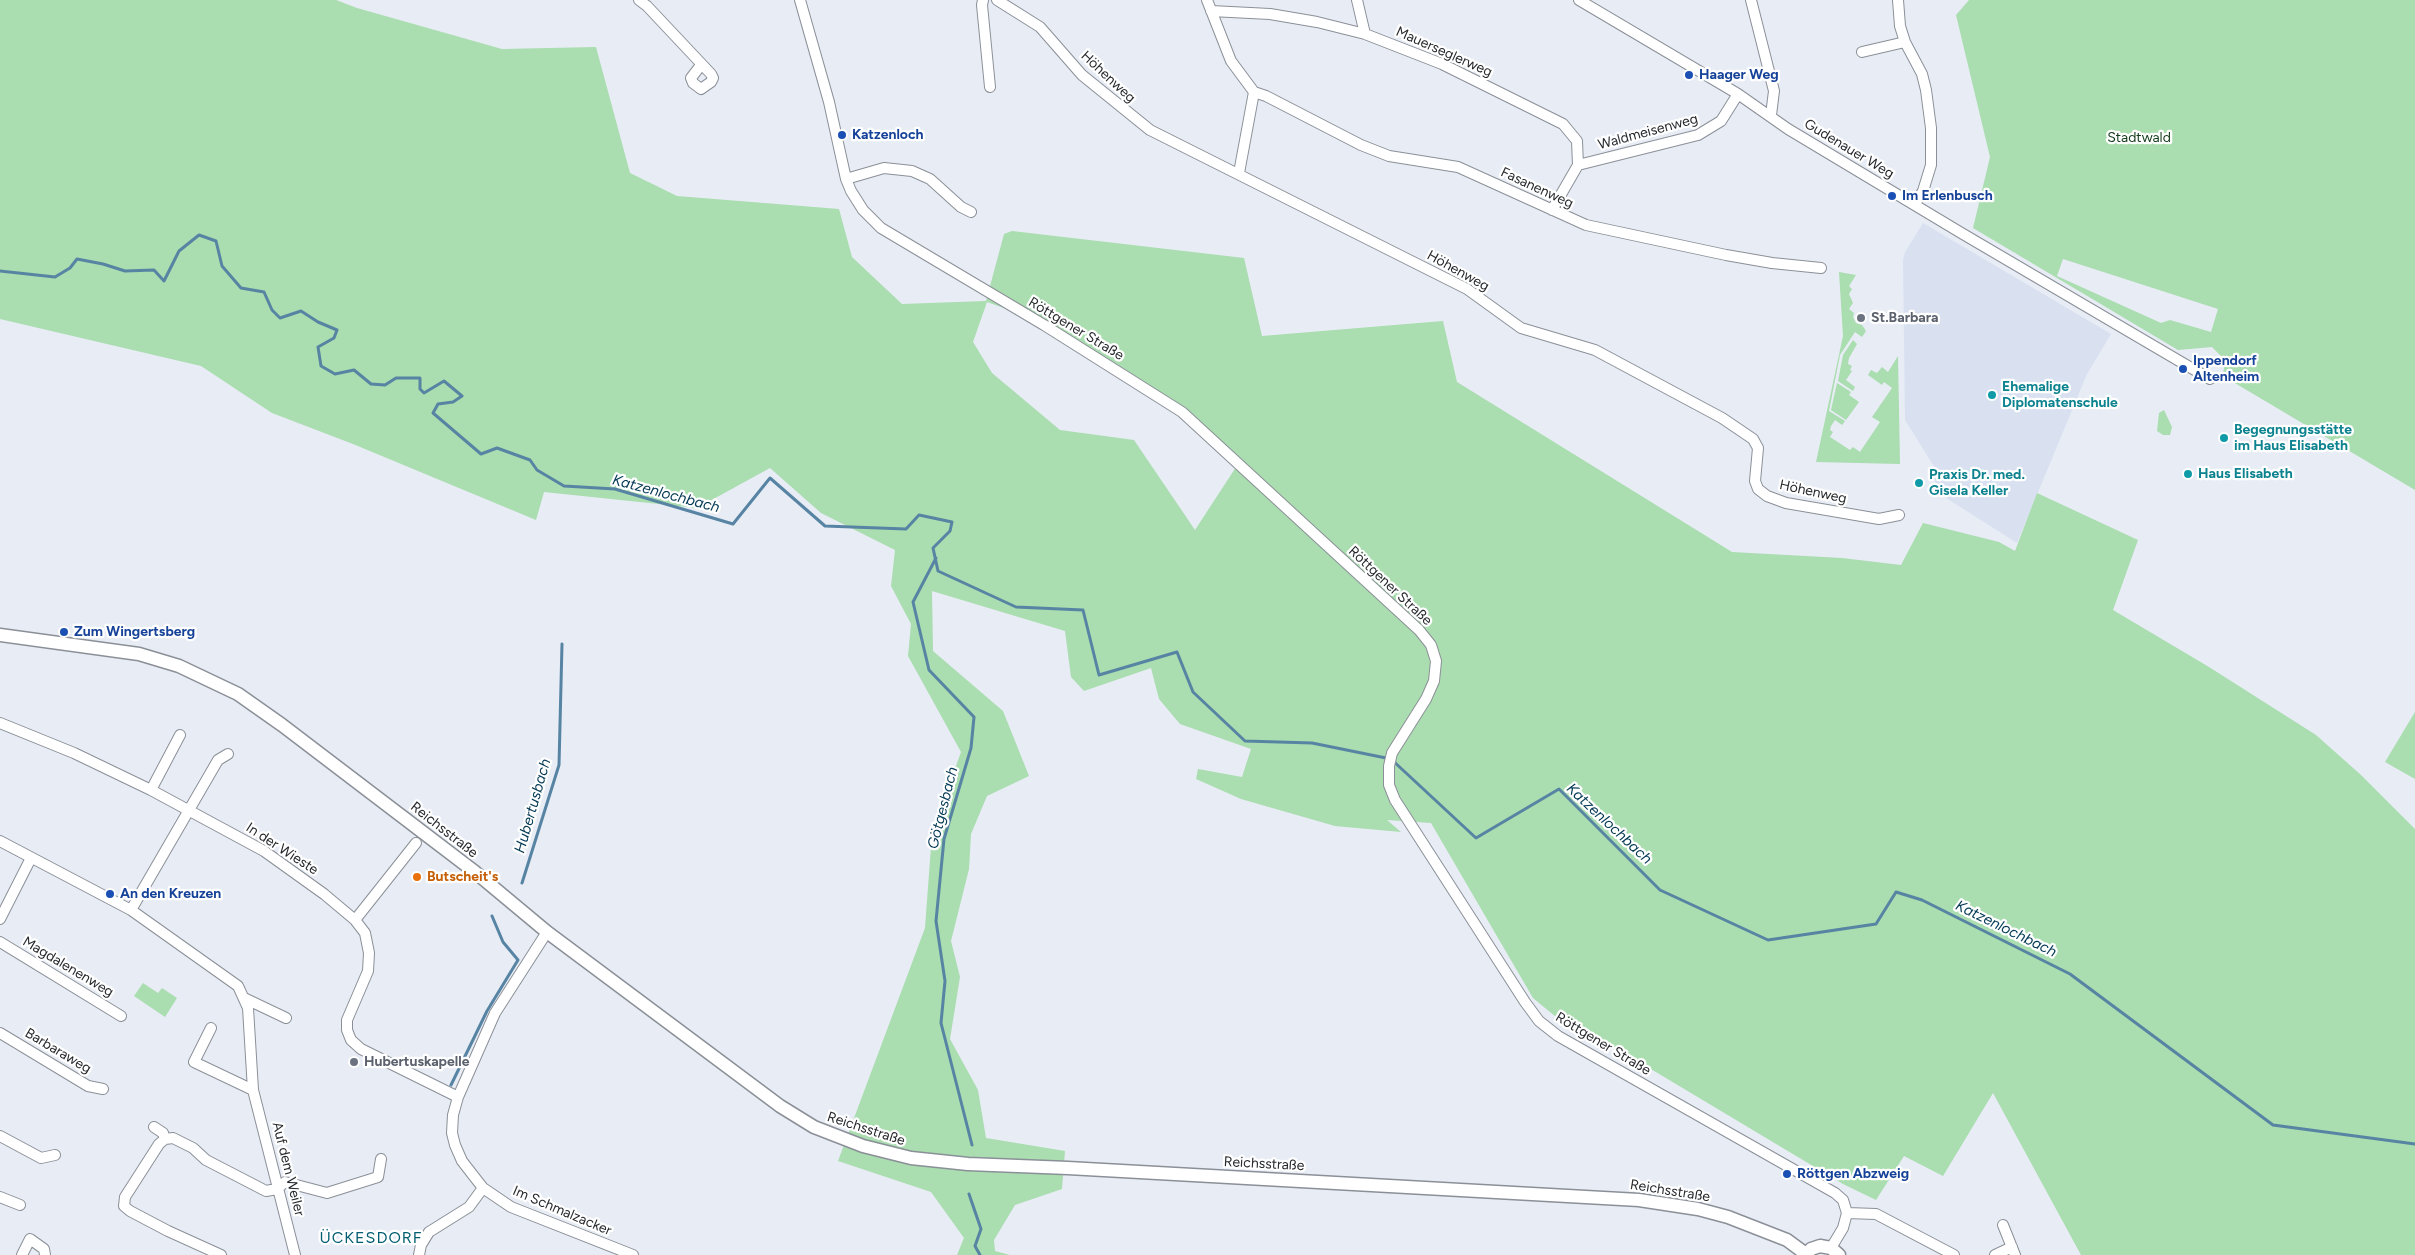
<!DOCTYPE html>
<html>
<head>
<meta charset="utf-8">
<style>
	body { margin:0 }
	canvas { display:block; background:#e7ecf5 }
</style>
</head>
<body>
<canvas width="2415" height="1255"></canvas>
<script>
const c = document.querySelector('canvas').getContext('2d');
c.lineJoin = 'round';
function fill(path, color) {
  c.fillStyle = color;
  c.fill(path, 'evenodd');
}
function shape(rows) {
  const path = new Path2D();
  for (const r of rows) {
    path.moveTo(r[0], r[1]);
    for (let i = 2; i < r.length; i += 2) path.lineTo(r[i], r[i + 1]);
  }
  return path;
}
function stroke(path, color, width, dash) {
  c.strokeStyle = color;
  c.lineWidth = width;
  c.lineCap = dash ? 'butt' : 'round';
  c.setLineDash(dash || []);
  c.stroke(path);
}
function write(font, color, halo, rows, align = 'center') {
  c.font = font + ' Figtree,sans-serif';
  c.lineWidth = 4.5;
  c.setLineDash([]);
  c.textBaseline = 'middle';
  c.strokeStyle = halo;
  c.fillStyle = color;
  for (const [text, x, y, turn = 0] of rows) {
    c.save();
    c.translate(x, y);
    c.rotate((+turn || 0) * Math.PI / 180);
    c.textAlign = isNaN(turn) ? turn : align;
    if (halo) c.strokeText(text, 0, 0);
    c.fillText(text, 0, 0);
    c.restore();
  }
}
const built = shape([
	[1923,223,2111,334,2087,374,2017,543,1935,491,1935,468,1905,420,1903,260,1905,252]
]);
const green = shape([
	[0,0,336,0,357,8,502,49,596,47,630,173,677,196,839,209,852,257,902,304,986,301,1004,234,1012,231,1244,258,1262,336,1443,321,1457,382,1732,552,1842,558,1901,565,1923,523,1999,542,2015,551,2037,493,2138,540,2113,610,2209,667,2316,735,2361,775,2415,829,2415,1255,2081,1255,1993,1093,1943,1176,1904,1156,1876,1200,1843,1184,1589,1032,1556,1017,1533,998,1431,823,1387,820,1401,832,1335,826,1241,799,1196,779,1198,769,1242,777,1251,749,1180,724,1159,699,1151,668,1084,691,1071,677,1065,631,932,591,933,651,1003,711,1029,776,987,796,971,834,969,869,951,941,960,977,950,1039,978,1090,986,1138,1065,1151,1062,1189,1015,1205,994,1240,995,1251,1010,1255,957,1255,964,1238,931,1192,838,1161,925,928,932,833,961,752,908,656,911,624,891,586,895,550,821,513,770,468,697,508,544,492,536,520,353,444,272,413,201,366,0,319],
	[987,302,1040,321,1181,406,1240,461,1195,530,1134,440,1060,430,992,373,973,342],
	[1969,0,2415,0,2415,490,2223,376,2225,360,2212,347,2178,350,1973,228,1990,157,1956,15],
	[2063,259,2218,309,2211,332,2170,320,2161,323,2057,276],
	[1839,272,1856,275,1849,286,1852,289,1849,294,1853,303,1849,309,1854,313,1853,317,1856,323,1862,325,1866,331,1862,337,1855,332,1840,355,1829,411,1845,421,1842,425,1835,420,1831,426,1830,430,1833,432,1830,437,1850,450,1853,447,1860,452,1880,422,1872,417,1892,388,1884,382,1882,385,1868,375,1871,370,1877,373,1882,367,1888,372,1898,356,1900,464,1816,462,1843,336],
	[1853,340,1857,344,1849,358,1848,364,1852,366,1850,370,1852,371,1846,380,1855,387,1853,391,1838,381,1843,355],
	[1837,383,1851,392,1849,395,1859,402,1846,420,1831,410],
	[2164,410,2172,427,2170,435,2163,435,2157,431,2159,413],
	[2415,712,2415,779,2385,762],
	[143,983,158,993,162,988,177,998,165,1017,134,996]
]);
const stream = shape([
	[0,271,55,277,70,268,77,259,103,264,125,271,154,270,164,281,179,251,199,235,216,241,222,266,241,288,264,292,272,310,280,318,301,311,318,322,337,330,334,338,318,347,321,366,335,374,354,370,371,384,385,385,396,378,420,378,420,389,424,393,444,381,462,396,453,402,438,404,433,413,481,454,497,448,530,460,537,470,564,486,615,489,733,524,770,478,825,526,906,529,919,515,952,522,950,531,933,548,938,571,1016,607,1083,610,1099,675,1177,652,1193,692,1245,741,1312,743,1391,759,1476,838,1559,789,1660,890,1768,940,1876,924,1896,892,1922,900,2070,974,2273,1125,2415,1144],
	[936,558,913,602,929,670,974,717,971,748,944,839,936,921,945,981,941,1023,972,1145],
	[522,883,559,765,562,644],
	[451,1085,487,1011,518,960,503,942,492,916],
	[969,1194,981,1229,975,1246,980,1255]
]);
const minor = shape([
	[639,0,647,6,711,74,713,78,711,82,701,89,693,83,691,78,701,65],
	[800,0,829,102,846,179,851,191,863,210,881,228,1044,325,1182,412,1419,630,1431,645,1436,661,1434,681,1426,699,1392,753,1389,766,1389,785,1395,800,1525,1002,1539,1021,1558,1036,1835,1193,1843,1200,1847,1213,1843,1228,1831,1248],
	[983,0,982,5,990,87],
	[997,0,1040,27,1082,75,1150,130,1467,289,1521,328,1595,350,1722,418,1753,439,1758,448,1755,481,1758,489,1767,496,1786,503,1879,519,1899,515],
	[1207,0,1231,61,1254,92],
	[1357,0,1365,34],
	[1579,0,1738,94,1788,129,1963,234,2210,379],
	[1751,0,1774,91,1771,115],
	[1898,0,1900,26,1905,42,1922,74,1926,90,1931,128,1931,165,1923,191,1915,204],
	[1211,11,1270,14,1317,22,1365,34,1442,64,1563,124,1577,141,1578,165,1552,210],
	[1862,52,1905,42],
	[1254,92,1266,96,1361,145,1389,156,1458,167,1586,225,1726,255,1772,263,1821,268],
	[1578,165,1698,135,1721,121,1738,94],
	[1239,173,1254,92],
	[846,179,884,168,912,171,930,179,961,207,971,212],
	[0,723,74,753,151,790,264,851,324,894,355,920],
	[151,790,180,735],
	[0,841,131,910,238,986,248,1008,253,1090,295,1255],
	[416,843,355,920,365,933,369,953,368,971,347,1020,347,1030,351,1040,361,1049,458,1097],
	[131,910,218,760,228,754],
	[0,919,31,858],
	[547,932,495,1013,458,1097,453,1115,452,1133,455,1145,462,1161,483,1188,511,1207,633,1255],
	[0,942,121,1016],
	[244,998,286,1018],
	[211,1028,194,1062,253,1090],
	[0,1033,88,1086,103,1089],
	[154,1127,163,1133,165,1139,173,1138,193,1148,206,1160,266,1191,277,1189,285,1182,327,1193,378,1177,381,1159],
	[0,1136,41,1158,55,1155],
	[165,1139,159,1144,125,1197,124,1206,130,1211,168,1231,221,1255],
	[0,1197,20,1205],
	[1847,1213,1876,1214,1954,1255],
	[2003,1225,2015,1255],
	[22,1255,30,1239,44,1249,45,1255],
	[419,1255,421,1245,429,1232,469,1207,483,1188],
	[1995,1255,2012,1247]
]);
const major = shape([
	[0,635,139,654,179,666,238,694,282,725,475,872,547,932,780,1106,814,1127,863,1146,911,1158,968,1164,1068,1168,1639,1200,1698,1209,1728,1217,1787,1240,1806,1254],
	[1806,1255,1811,1249,1820,1246,1831,1248,1839,1255]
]);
const markers = [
	[1689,75,5,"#1a4fb4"],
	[842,135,5,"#1a4fb4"],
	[1892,196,5,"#1a4fb4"],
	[1861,318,5,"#6b7280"],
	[2183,369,5,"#1a4fb4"],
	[1992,395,5,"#0f9aa8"],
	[2224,438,5,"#0f9aa8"],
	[2188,474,5,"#0f9aa8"],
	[1919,483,5,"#0f9aa8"],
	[64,632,5,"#1a4fb4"],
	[417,877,5,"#e8710a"],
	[110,894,5,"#1a4fb4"],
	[354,1062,5,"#6b7280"],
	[1787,1174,5,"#1a4fb4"]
];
const streetNames = [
	["Mauerseglerweg",1444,52,24],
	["Höhenweg",1108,77,43],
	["Waldmeisenweg",1648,132,-15],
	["Gudenauer Weg",1849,149,31],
	["Fasanenweg",1537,188,25],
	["Höhenweg",1458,271,29],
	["Röttgener Straße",1076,329,31],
	["Höhenweg",1813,492,12],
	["Röttgener Straße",1390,586,43],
	["Reichsstraße",444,830,38],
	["In der Wieste",282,849,33],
	["Magdalenenweg",68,967,31],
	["Röttgener Straße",1603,1044,31],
	["Barbaraweg",58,1051,31],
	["Reichsstraße",866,1129,18],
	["Reichsstraße",1264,1164,3],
	["Auf dem Weiler",288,1169,76],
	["Reichsstraße",1670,1191,9],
	["Im Schmalzacker",562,1211,23]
];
const transitNames = [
	["Haager Weg",1699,75],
	["Katzenloch",852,135],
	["Im Erlenbusch",1902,196],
	["Ippendorf",2193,361],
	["Altenheim",2193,377],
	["Zum Wingertsberg",74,632],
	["An den Kreuzen",120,894],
	["Röttgen Abzweig",1797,1174]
];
const parkNames = [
	["Stadtwald",2139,138]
];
const worshipNames = [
	["St.Barbara",1871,318],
	["Hubertuskapelle",364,1062]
];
const cultureNames = [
	["Ehemalige",2002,387],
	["Diplomatenschule",2002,403],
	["Begegnungsstätte",2234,430],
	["im Haus Elisabeth",2234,446],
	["Haus Elisabeth",2198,474],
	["Praxis Dr. med.",1929,475],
	["Gisela Keller",1929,491]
];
const foodNames = [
	["Butscheit's",427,877]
];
const waterNames = [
	["Katzenlochbach",666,494,15],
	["Hubertusbach",533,806,-74],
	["Götgesbach",943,808,-76],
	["Katzenlochbach",1609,824,43],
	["Katzenlochbach",2006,929,26]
];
const quarterNames = [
	["ÜCKESDORF",371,1238]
];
fill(built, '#d9e1f1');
fill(green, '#aaddaf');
stroke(stream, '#5884a4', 3);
stroke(minor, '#8b9098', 12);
stroke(major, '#8b9098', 15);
stroke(minor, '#fff', 10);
stroke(major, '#fff', 12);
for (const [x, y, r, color] of markers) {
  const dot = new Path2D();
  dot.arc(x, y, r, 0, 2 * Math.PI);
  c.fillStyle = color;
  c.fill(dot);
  stroke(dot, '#fff', 2);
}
write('14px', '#27282c', '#fff', streetNames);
write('bold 14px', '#164399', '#fff', transitNames, 'left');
write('14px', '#133c1b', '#fff', parkNames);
write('bold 14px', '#5b616d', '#fff', worshipNames, 'left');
write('bold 14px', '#0d838f', '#fff', cultureNames, 'left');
write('bold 14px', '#c56008', '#fff', foodNames, 'left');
write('italic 15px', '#043956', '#fff', waterNames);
c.letterSpacing = '1px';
write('16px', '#005e71', '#fff', quarterNames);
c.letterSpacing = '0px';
</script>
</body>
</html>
